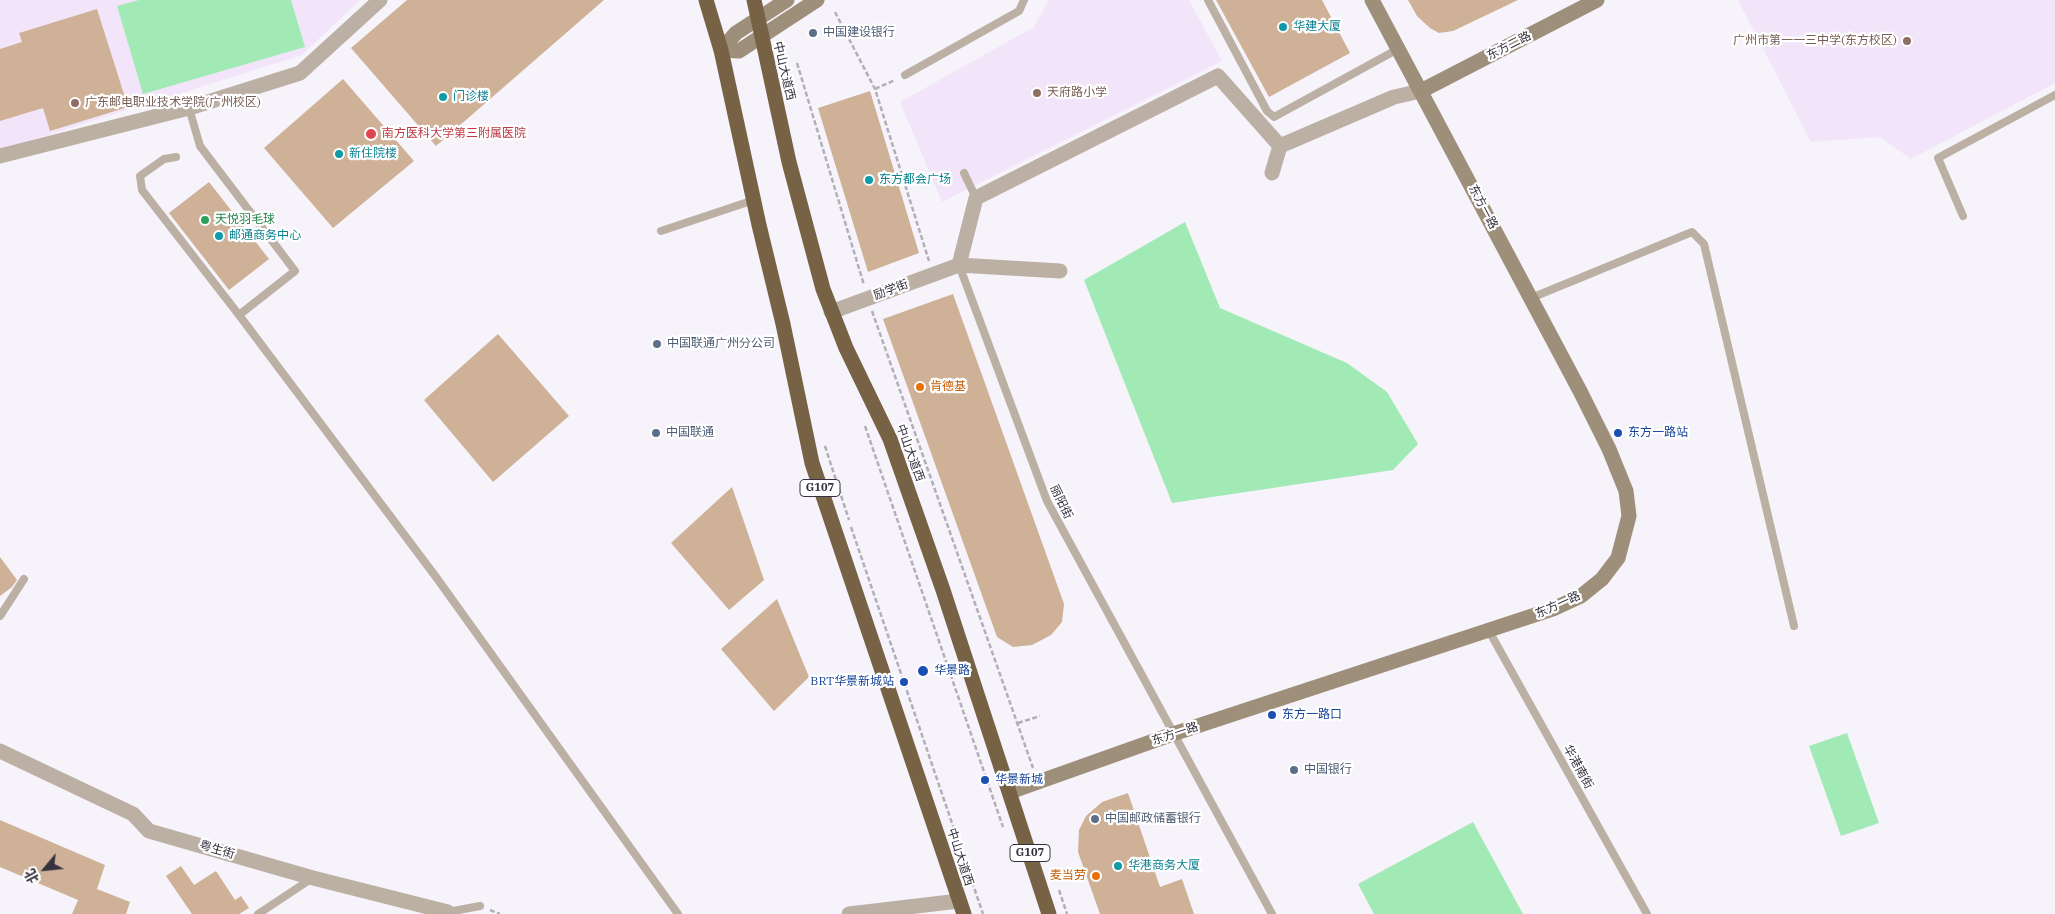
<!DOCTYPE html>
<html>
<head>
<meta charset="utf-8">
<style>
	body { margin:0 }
	#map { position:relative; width:2055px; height:914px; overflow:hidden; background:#f6f3fa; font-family:"IBM Plex Serif","Noto Sans SC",serif }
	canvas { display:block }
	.north { position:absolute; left:20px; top:844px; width:50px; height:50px; -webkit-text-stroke:4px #fff; paint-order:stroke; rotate:242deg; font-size:14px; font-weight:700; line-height:20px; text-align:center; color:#36313f }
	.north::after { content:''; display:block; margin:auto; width:18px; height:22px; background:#36313f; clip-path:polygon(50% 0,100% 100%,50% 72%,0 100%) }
</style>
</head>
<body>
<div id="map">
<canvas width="2055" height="914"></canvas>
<div class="north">北</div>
</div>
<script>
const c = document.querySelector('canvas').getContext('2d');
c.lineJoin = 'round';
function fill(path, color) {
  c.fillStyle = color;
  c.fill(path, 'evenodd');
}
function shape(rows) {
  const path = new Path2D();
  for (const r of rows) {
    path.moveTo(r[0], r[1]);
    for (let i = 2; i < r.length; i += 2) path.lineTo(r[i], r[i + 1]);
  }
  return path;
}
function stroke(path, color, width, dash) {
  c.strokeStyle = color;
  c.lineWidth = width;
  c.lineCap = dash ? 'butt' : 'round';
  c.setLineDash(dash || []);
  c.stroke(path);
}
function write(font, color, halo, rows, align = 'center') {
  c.font = font + ' "IBM Plex Serif","Noto Sans SC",serif';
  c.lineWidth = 4.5;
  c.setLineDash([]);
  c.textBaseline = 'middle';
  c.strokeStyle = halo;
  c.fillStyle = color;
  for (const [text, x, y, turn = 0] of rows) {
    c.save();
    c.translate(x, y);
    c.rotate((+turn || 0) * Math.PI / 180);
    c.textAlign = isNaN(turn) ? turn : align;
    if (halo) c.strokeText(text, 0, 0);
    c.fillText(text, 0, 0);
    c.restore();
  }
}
const education = shape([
	[0,0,360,0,302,55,0,150],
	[1049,0,1189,0,1222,61,942,202,900,102,1034,27],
	[1738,0,2055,0,2055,83,1911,159,1880,137,1811,142]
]);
const green = shape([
	[139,0,291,0,305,47,143,94,117,6],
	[1185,222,1220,308,1347,363,1387,392,1418,444,1393,470,1172,503,1084,280],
	[1847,733,1879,823,1841,836,1809,746],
	[1473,822,1523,914,1374,914,1358,884]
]);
const building = shape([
	[407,0,604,0,436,146,351,48],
	[1216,0,1322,0,1350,53,1269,97],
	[1408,0,1518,0,1453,31,1439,33,1430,28,1417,16],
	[97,9,128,107,50,131,43,108,0,121,0,49,22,42,19,33],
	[343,79,414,161,333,228,264,148],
	[870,91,919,253,868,272,818,108],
	[209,182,269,259,229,290,169,213],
	[953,294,1064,604,1062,622,1051,635,1032,645,1013,647,997,637,883,319],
	[498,334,569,416,493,482,424,400],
	[732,487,764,580,729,610,671,543],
	[0,557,17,580,12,587,0,596],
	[777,599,809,677,774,711,721,649],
	[1128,793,1160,887,1182,879,1194,914,1100,914,1078,852,1079,830,1086,816,1102,802],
	[0,820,105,865,97,889,130,902,126,914,72,914,78,900,0,867],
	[181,866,194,885,216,871,235,900,241,896,249,908,239,914,192,914,166,876]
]);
const path = shape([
	[835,12,875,89,929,261],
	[797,63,864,285],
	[875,89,895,80],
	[872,311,1033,768],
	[865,426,1003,827],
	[825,446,849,520],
	[851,527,983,914],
	[1018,723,1040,716],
	[1059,890,1067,914],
	[490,910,500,914]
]);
const lane = shape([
	[1208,0,1267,111,1274,117,1398,49],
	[905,75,1019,11,1024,0],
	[189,108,200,146,295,271,239,315,436,577,678,914],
	[176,157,164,159,140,176,142,190,239,315],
	[964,173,976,198],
	[1963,216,1938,158,2055,95],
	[661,231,754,200],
	[959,265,1047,501,1272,914],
	[1531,298,1692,232,1704,244,1794,626],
	[0,616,24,579],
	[1489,631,1647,914],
	[448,912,480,906],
	[258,914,311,879]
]);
const street = shape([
	[0,156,189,108,300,73,380,0],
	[1272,173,1280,146],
	[959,265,976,198,1218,76,1280,146,1394,97,1421,91],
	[831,312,959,265,1060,271],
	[0,751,133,814,149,831,313,878,448,912,449,914],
	[849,914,959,901]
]);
const secondary = shape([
	[721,50,739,51,817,0],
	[721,50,736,33,787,0],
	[1421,91,1597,0],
	[1010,792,1173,734,1553,609,1581,596,1602,579,1618,558,1629,516,1626,491,1609,449,1580,391,1372,0]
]);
const highway = shape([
	[706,0,721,50,759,225,783,324,812,463,964,914],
	[754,0,789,162,823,289,846,348,890,439,943,590,1049,914]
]);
const markers = [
	[1283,27,5,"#0f9aa8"],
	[813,33,5,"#5c6f8a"],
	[1907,41,5,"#8d6e63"],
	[1037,93,5,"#8d6e63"],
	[443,97,5,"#0f9aa8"],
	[75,103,5,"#8d6e63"],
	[371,134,6,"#e0444e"],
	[339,154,5,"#0f9aa8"],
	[869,180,5,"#0f9aa8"],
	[205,220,5,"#2e9e5b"],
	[219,236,5,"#0f9aa8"],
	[657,344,5,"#5c6f8a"],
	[920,387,5,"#e8710a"],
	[656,433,5,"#5c6f8a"],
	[1618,433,5,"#1a4fb4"],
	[923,671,6,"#1a4fb4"],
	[904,682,5,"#1a4fb4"],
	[1272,715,5,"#1a4fb4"],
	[1294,770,5,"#5c6f8a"],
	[985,780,5,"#1a4fb4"],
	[1095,819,5,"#5c6f8a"],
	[1118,866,5,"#0f9aa8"],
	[1096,876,5,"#e8710a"]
];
const shields = [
	[820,488,40],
	[1030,853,40]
];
const shieldNames = [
	["G107",820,488],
	["G107",1030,853]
];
const cultureNames = [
	["华建大厦",1293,27],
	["门诊楼",453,97],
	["新住院楼",349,154],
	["东方都会广场",879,180],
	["邮通商务中心",229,236],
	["华港商务大厦",1128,866]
];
const serviceNames = [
	["中国建设银行",823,33],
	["中国联通广州分公司",667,344],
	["中国联通",666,433],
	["中国银行",1304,770],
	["中国邮政储蓄银行",1105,819]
];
const educationNames = [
	["广州市第一一三中学(东方校区)",1897,41,"right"],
	["天府路小学",1047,93],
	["广东邮电职业技术学院(广州校区)",85,103]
];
const streetNames = [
	["东方二路",1509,46,-27],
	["中山大道西",784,71,77],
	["东方一路",1483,207,62],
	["励学街",891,290,-20],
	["中山大道西",910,453,70],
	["丽阳街",1061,502,64],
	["东方一路",1558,605,-24],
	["东方一路",1175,734,-18],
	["华港南街",1578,767,61],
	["粤生街",217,850,16],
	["中山大道西",960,857,72]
];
const healthNames = [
	["南方医科大学第三附属医院",382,134]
];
const leisureNames = [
	["天悦羽毛球",215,220]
];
const foodNames = [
	["肯德基",930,387],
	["麦当劳",1086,876,"right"]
];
const transitNames = [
	["东方一路站",1628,433],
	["华景路",934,671],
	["BRT华景新城站",894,682,"right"],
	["东方一路口",1282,715],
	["华景新城",995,780]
];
fill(education, '#f3e5f9');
fill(green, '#a1eab6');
fill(building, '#ceb197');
stroke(path, '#b3afb9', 2.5, [5, 2.5]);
stroke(lane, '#bbb0a3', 8);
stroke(street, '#bbb0a3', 15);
stroke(secondary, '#9e8f7b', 15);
stroke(highway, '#776246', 15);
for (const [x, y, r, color] of markers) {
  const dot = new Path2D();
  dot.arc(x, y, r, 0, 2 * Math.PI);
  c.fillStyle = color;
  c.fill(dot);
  stroke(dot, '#fff', 2);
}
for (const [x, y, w] of shields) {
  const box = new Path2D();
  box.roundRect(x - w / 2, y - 8.5, w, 17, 4);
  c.fillStyle = '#fff';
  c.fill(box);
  stroke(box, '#36313f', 1);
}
write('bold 11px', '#36313f', null, shieldNames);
write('12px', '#0d838f', '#fff', cultureNames, 'left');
write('12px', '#4e5e75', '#fff', serviceNames, 'left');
write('12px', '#785e54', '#fff', educationNames, 'left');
write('12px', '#36313f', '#fff', streetNames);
write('12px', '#be3a42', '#fff', healthNames, 'left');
write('12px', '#27864d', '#fff', leisureNames, 'left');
write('12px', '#c56008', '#fff', foodNames, 'left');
write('12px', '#164399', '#fff', transitNames, 'left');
</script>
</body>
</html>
